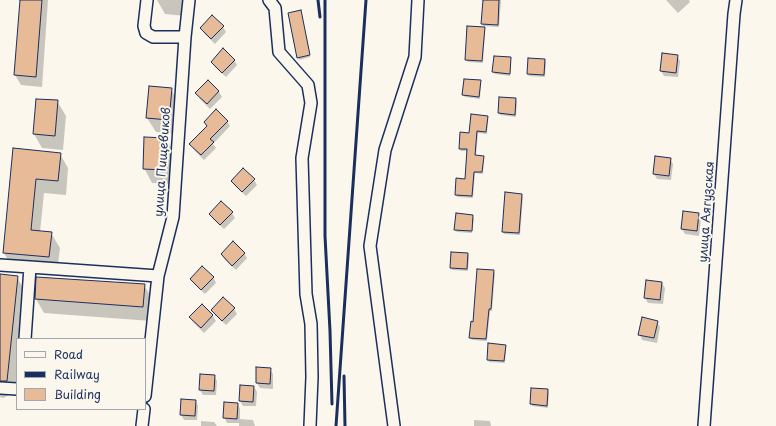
<!DOCTYPE html>
<html>
<head>
<meta charset="utf-8">
<style>
	body { margin:0 }
	#map { position:relative; width:776px; height:426px; overflow:hidden; background:#fbf7ec; font-family:"Playpen Sans",sans-serif }
	canvas { display:block }
	.legend { position:absolute; left:16px; top:338px; width:130px; height:72px; box-sizing:border-box; background:#fbf7ec; border:1px solid #a1a7b3; margin:0; padding:5px 7px; list-style:none; font-size:12px; color:#1b2f5e }
	.legend li { display:flex; align-items:center; gap:8px; height:20px }
	.legend b { width:20px; border:1px solid #a1a7b3 }
</style>
</head>
<body>
<div id="map">
<canvas width="776" height="426"></canvas>
<ul class="legend">
<li><b style="height:5px;background:#fbf7ec"></b>Road</li>
<li><b style="height:5px;background:#1b2f5e"></b>Railway</li>
<li><b style="height:11px;background:#e8bb98"></b>Building</li>
</ul>
</div>
<script>
const c = document.querySelector('canvas').getContext('2d');
c.lineJoin = 'round';
function fill(path, color) {
  c.fillStyle = color;
  c.fill(path, 'evenodd');
}
function shape(rows) {
  const path = new Path2D();
  for (const r of rows) {
    path.moveTo(r[0], r[1]);
    for (let i = 2; i < r.length; i += 2) path.lineTo(r[i], r[i + 1]);
  }
  return path;
}
function stroke(path, color, width, dash) {
  c.strokeStyle = color;
  c.lineWidth = width;
  c.lineCap = dash ? 'butt' : 'round';
  c.setLineDash(dash || []);
  c.stroke(path);
}
function write(font, color, halo, rows, align = 'center') {
  c.font = font + ' "Playpen Sans",sans-serif';
  c.lineWidth = 4;
  c.setLineDash([]);
  c.textBaseline = 'middle';
  c.strokeStyle = halo;
  c.fillStyle = color;
  for (const [text, x, y, turn = 0] of rows) {
    c.save();
    c.translate(x, y);
    c.rotate((+turn || 0) * Math.PI / 180);
    c.textAlign = isNaN(turn) ? turn : align;
    if (halo) c.strokeText(text, 0, 0);
    c.fillText(text, 0, 0);
    c.restore();
  }
}
const shadow = shape([
	[20,0,48,0,42,87,21,85,15,75],
	[157,0,187,0,186,16,165,14],
	[483,0,501,0,499,27,483,26,482,23],
	[666,0,689,0,690,2,678,13],
	[300,11,310,57,299,60,298,57],
	[223,27,226,32,215,44,204,33,201,28],
	[484,28,485,30,483,63,468,62,466,60],
	[677,56,680,61,678,77,664,76,661,71],
	[495,57,510,58,511,61,510,76,495,74,493,72],
	[234,60,237,65,226,77,215,67,212,62],
	[545,60,546,62,545,77,529,76,528,74],
	[480,81,481,84,480,99,465,97,463,95],
	[208,82,219,92,222,97,210,109,200,99,197,93],
	[171,89,179,104,177,134,156,132,147,118],
	[516,99,517,102,516,117,500,115,499,113],
	[57,101,66,116,63,150,42,148,34,134],
	[487,117,488,119,487,134,478,133,476,156,483,157,484,159,483,174,475,173,473,198,457,197,456,194,466,180,468,151,461,151,460,148,470,134],
	[227,121,230,126,213,144,216,148,204,160,194,150,191,144,208,127,205,123],
	[166,139,175,153,173,184,152,183,144,168],
	[14,149,60,154,68,168,66,195,44,193,40,232,51,233,60,248,57,272,12,267,4,253],
	[670,159,673,164,671,180,657,179,654,174],
	[254,180,257,185,246,196,235,186,232,181],
	[522,194,523,197,520,235,504,234,503,232],
	[232,213,235,218,224,229,213,219,210,214],
	[698,214,701,219,699,236,685,234,682,229],
	[472,216,474,218,472,233,457,232,455,230],
	[244,253,247,258,236,270,225,260,222,255],
	[468,254,469,256,468,271,452,270,451,268],
	[493,271,495,273,492,311,490,311,487,341,472,340,470,338,474,323],
	[0,275,17,277,25,292,21,339,17,339,17,378,15,396,9,395,3,398,0,397],
	[213,277,216,283,205,294,194,284,191,279],
	[662,283,665,288,663,304,648,303,645,298],
	[144,285,153,300,151,321,44,313,36,299],
	[202,305,213,316,216,321,204,333,193,322,190,317],
	[234,309,237,314,226,325,215,315,212,310],
	[657,322,660,327,657,343,642,340,640,335],
	[505,346,506,348,505,363,489,362,488,359],
	[257,368,270,369,273,374,273,389,260,388,257,383],
	[214,376,217,381,216,395,203,395,200,390],
	[254,387,257,392,256,406,243,406,240,401],
	[548,390,549,393,548,408,532,406,531,404],
	[195,400,198,406,197,420,184,420,181,414],
	[238,404,240,409,240,419,253,420,255,426,239,426,239,423,227,423,224,417],
	[474,420,490,421,491,426,474,426],
	[201,421,214,422,217,426,201,426]
]);
const building = shape([
	[20,0,42,0,36,77,14,75,20,0],
	[483,0,499,0,498,25,481,24,483,0],
	[301,10,310,55,297,58,288,13,301,10],
	[212,15,224,26,211,39,200,28,212,15],
	[467,26,485,27,482,61,465,60,467,26],
	[223,48,235,60,222,73,211,62,223,48],
	[662,53,678,55,676,73,660,71,662,53],
	[494,56,511,57,510,74,492,72,494,56],
	[528,58,545,59,544,75,527,74,528,58],
	[464,79,481,80,479,97,462,95,464,79],
	[208,80,219,91,207,104,195,93,208,80],
	[149,86,172,88,169,120,146,118,149,86],
	[499,97,516,98,515,115,498,113,499,97],
	[36,99,58,100,55,136,33,134,36,99],
	[216,109,228,121,210,139,214,142,201,155,189,144,207,126,204,122,216,109],
	[471,114,488,116,486,132,477,131,475,155,484,156,482,172,474,172,472,196,455,195,456,178,465,179,467,149,459,149,460,132,469,133,471,114],
	[144,137,167,138,165,170,143,169,144,137],
	[13,148,61,153,58,181,36,179,31,230,52,232,49,257,3,253,13,148],
	[655,156,671,158,669,176,653,174,655,156],
	[243,168,255,179,242,192,231,181,243,168],
	[505,192,522,194,519,233,502,232,505,192],
	[221,201,233,212,220,225,209,214,221,201],
	[683,211,699,213,697,231,681,229,683,211],
	[456,213,473,215,472,231,454,230,456,213],
	[233,241,245,253,232,266,221,254,233,241],
	[451,252,468,253,467,269,450,268,451,252],
	[202,266,214,277,201,290,190,279,202,266],
	[477,269,494,270,491,309,489,309,486,339,469,338,471,321,473,322,477,269],
	[0,274,18,276,7,381,0,381,0,274],
	[36,277,145,284,143,307,35,299,36,277],
	[646,280,662,282,660,300,644,298,646,280],
	[223,297,235,308,222,321,211,310,223,297],
	[202,304,213,315,201,328,189,317,202,304],
	[642,317,658,321,654,338,638,335,642,317],
	[488,343,506,345,504,361,487,360,488,343],
	[256,367,271,368,270,384,256,383,256,367],
	[200,374,215,375,214,391,199,390,200,374],
	[240,385,254,386,253,402,239,401,240,385],
	[531,388,548,389,547,406,530,404,531,388],
	[181,399,196,400,195,416,180,415,181,399],
	[224,402,238,403,237,419,223,418,224,402]
]);
const minor = shape([
	[147,0,144,26,146,33,153,37,185,37],
	[269,0,275,8,279,52,308,85,311,103,302,158,306,294,311,324,312,377,310,426],
	[0,265,30,267,25,339],
	[30,267,158,276],
	[0,388,17,389],
	[145,396,158,276,173,217,185,37,189,0],
	[142,426,144,409],
	[394,426,370,246,385,150,415,57,418,0],
	[704,426,734,14,736,0]
]);
const rail = shape([
	[318,0,320,17],
	[325,0,325,236,330,331,332,404],
	[344,376,345,426],
	[336,426,366,0]
]);
const streetNames = [
	["улица Пищевиков",163,162,-86],
	["улица Аягузская",707,212,-86]
];
fill(shadow, '#0003');
fill(building, '#e8bb98');
stroke(building, '#1b2f5e', 1);
stroke(minor, '#1b2f5e', 14);
stroke(minor, '#fbf7ec', 11);
stroke(rail, '#1b2f5e', 3);
write('12px', '#1b2f5e', '#fbf7ec', streetNames);
</script>
</body>
</html>
